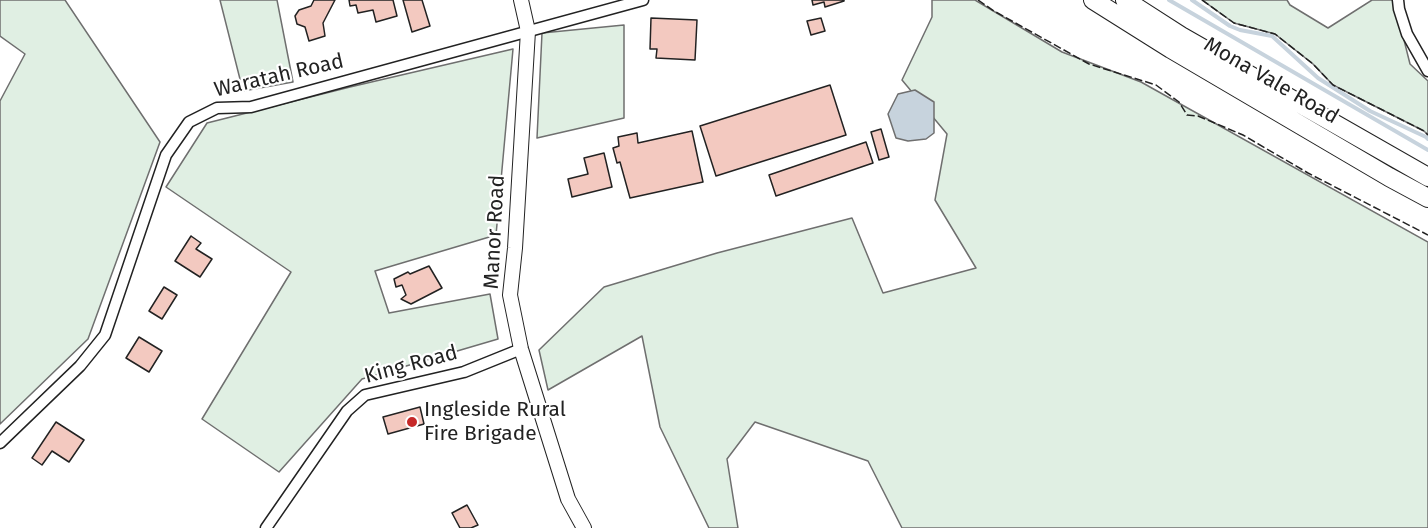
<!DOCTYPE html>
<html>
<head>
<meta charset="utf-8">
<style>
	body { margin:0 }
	canvas { display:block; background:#fff }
</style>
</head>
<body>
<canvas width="1428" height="528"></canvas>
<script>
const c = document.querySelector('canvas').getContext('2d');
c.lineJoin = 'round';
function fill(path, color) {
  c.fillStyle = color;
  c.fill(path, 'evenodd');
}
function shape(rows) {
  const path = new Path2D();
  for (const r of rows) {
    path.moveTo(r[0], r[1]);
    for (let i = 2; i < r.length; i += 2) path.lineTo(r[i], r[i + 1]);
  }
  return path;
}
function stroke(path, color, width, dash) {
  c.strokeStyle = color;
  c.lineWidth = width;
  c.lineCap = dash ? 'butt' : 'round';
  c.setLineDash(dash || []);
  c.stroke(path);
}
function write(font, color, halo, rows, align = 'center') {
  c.font = font + ' "Fira Sans",sans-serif';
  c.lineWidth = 4.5;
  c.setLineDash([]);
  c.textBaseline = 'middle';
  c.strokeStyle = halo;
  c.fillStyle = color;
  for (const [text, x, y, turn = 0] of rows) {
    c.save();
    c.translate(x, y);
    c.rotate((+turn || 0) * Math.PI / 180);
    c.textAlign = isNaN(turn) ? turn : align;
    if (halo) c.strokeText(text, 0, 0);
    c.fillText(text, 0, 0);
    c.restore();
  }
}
const green = shape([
	[0,0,65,0,160,142,88,339,0,424,0,101,25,54,0,36,0,0],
	[220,0,277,0,293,82,243,91,220,0],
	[932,0,975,0,1062,52,1141,82,1428,242,1428,528,902,528,868,461,755,422,727,459,738,528,709,528,660,427,642,336,548,390,539,350,604,287,717,253,852,218,883,293,976,268,935,200,947,134,902,80,932,17,932,0],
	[1202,0,1287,0,1290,5,1328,28,1372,0,1394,0,1410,64,1428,81,1428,135,1424,131,1333,85,1313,64,1275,34,1234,23,1202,0],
	[624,25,624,118,537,138,542,33,624,25],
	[513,49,496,235,375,271,389,313,490,294,498,339,362,379,279,472,202,419,291,272,166,187,207,123,350,87,513,49]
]);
const water = shape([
	[915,90,934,102,934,133,926,139,908,141,896,138,888,114,898,94,915,90]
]);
const stream = shape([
	[1169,0,1428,150],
	[1192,0,1230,26,1240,30,1272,36,1318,78,1370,111,1426,137,1428,139]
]);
const building = shape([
	[314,0,335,0,323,23,325,36,309,41,305,27,297,24,295,16,299,10,311,6,314,0],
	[349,0,393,0,397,16,376,22,373,10,358,13,356,5,350,6,349,0],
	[403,0,422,0,430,26,412,32,403,0],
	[812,0,844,0,844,1,825,7,824,2,813,5,812,0],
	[651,18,697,20,695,60,656,58,657,49,650,49,651,18],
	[821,18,825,31,811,35,807,21,821,18],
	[830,85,846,135,716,176,700,126,830,85],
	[881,129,889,157,879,160,871,132,881,129],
	[692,131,703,182,630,198,620,162,617,163,613,148,619,146,618,137,637,133,638,143,692,131],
	[866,142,873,163,776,196,769,175,866,142],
	[604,153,612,187,572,197,568,179,588,174,584,158,604,153],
	[191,236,201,243,196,249,212,259,200,277,175,261,191,236],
	[429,266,442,288,411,304,401,299,406,295,402,285,396,287,394,279,408,272,410,274,429,266],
	[164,287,177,295,162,319,149,311,164,287],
	[139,337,162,351,149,372,126,358,139,337],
	[420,407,424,424,388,434,383,417,420,407],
	[56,422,84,440,69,462,52,451,42,465,32,458,56,422],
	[467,505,478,525,471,528,460,528,452,513,467,505]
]);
const minor = shape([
	[1398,0,1399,9,1407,34,1428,71],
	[0,443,80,366,105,335,166,155,189,122,217,108,251,107,643,0],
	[266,528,347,411,365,395,464,372,521,349]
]);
const tertiary = shape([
	[521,0,528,31,515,248,510,295,521,349,568,499,584,528]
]);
const trunk = shape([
	[1093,0,1171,49,1389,177,1428,198],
	[1125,0,1181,36,1428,177]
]);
const fence = shape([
	[978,0,994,11,1089,64,1156,85,1179,102,1187,115,1198,116,1243,135,1308,173,1428,235],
	[1202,0,1234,23,1275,34,1313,64,1333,85,1424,131,1428,135]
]);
const markers = [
	[412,422,6,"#c62828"]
];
const streetNames = [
	["Waratah Road",279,76,-13],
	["Mona Vale Road",1271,81,30],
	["Manor Road",495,232,-87],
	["King Road",411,365,-15]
];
const poiNames = [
	["Ingleside Rural",424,410],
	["Fire Brigade",424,434]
];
fill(green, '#e0efe3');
stroke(green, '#6f6f6f', 1.5);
fill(water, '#c7d3dd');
stroke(water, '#6f6f6f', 1.5);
stroke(stream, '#c7d3dd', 4);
fill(building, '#f3c9c0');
stroke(building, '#222', 1.5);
stroke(minor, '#222', 13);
stroke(tertiary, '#222', 16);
stroke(trunk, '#222', 20);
stroke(minor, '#fff', 10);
stroke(tertiary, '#fff', 14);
stroke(trunk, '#fff', 18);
stroke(fence, '#222', 1.5, [8, 3]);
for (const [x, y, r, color] of markers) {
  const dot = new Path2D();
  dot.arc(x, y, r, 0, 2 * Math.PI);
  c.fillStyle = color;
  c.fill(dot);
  stroke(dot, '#fff', 2);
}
write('21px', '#222', '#fff', streetNames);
write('21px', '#222', '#fff', poiNames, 'left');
</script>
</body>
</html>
